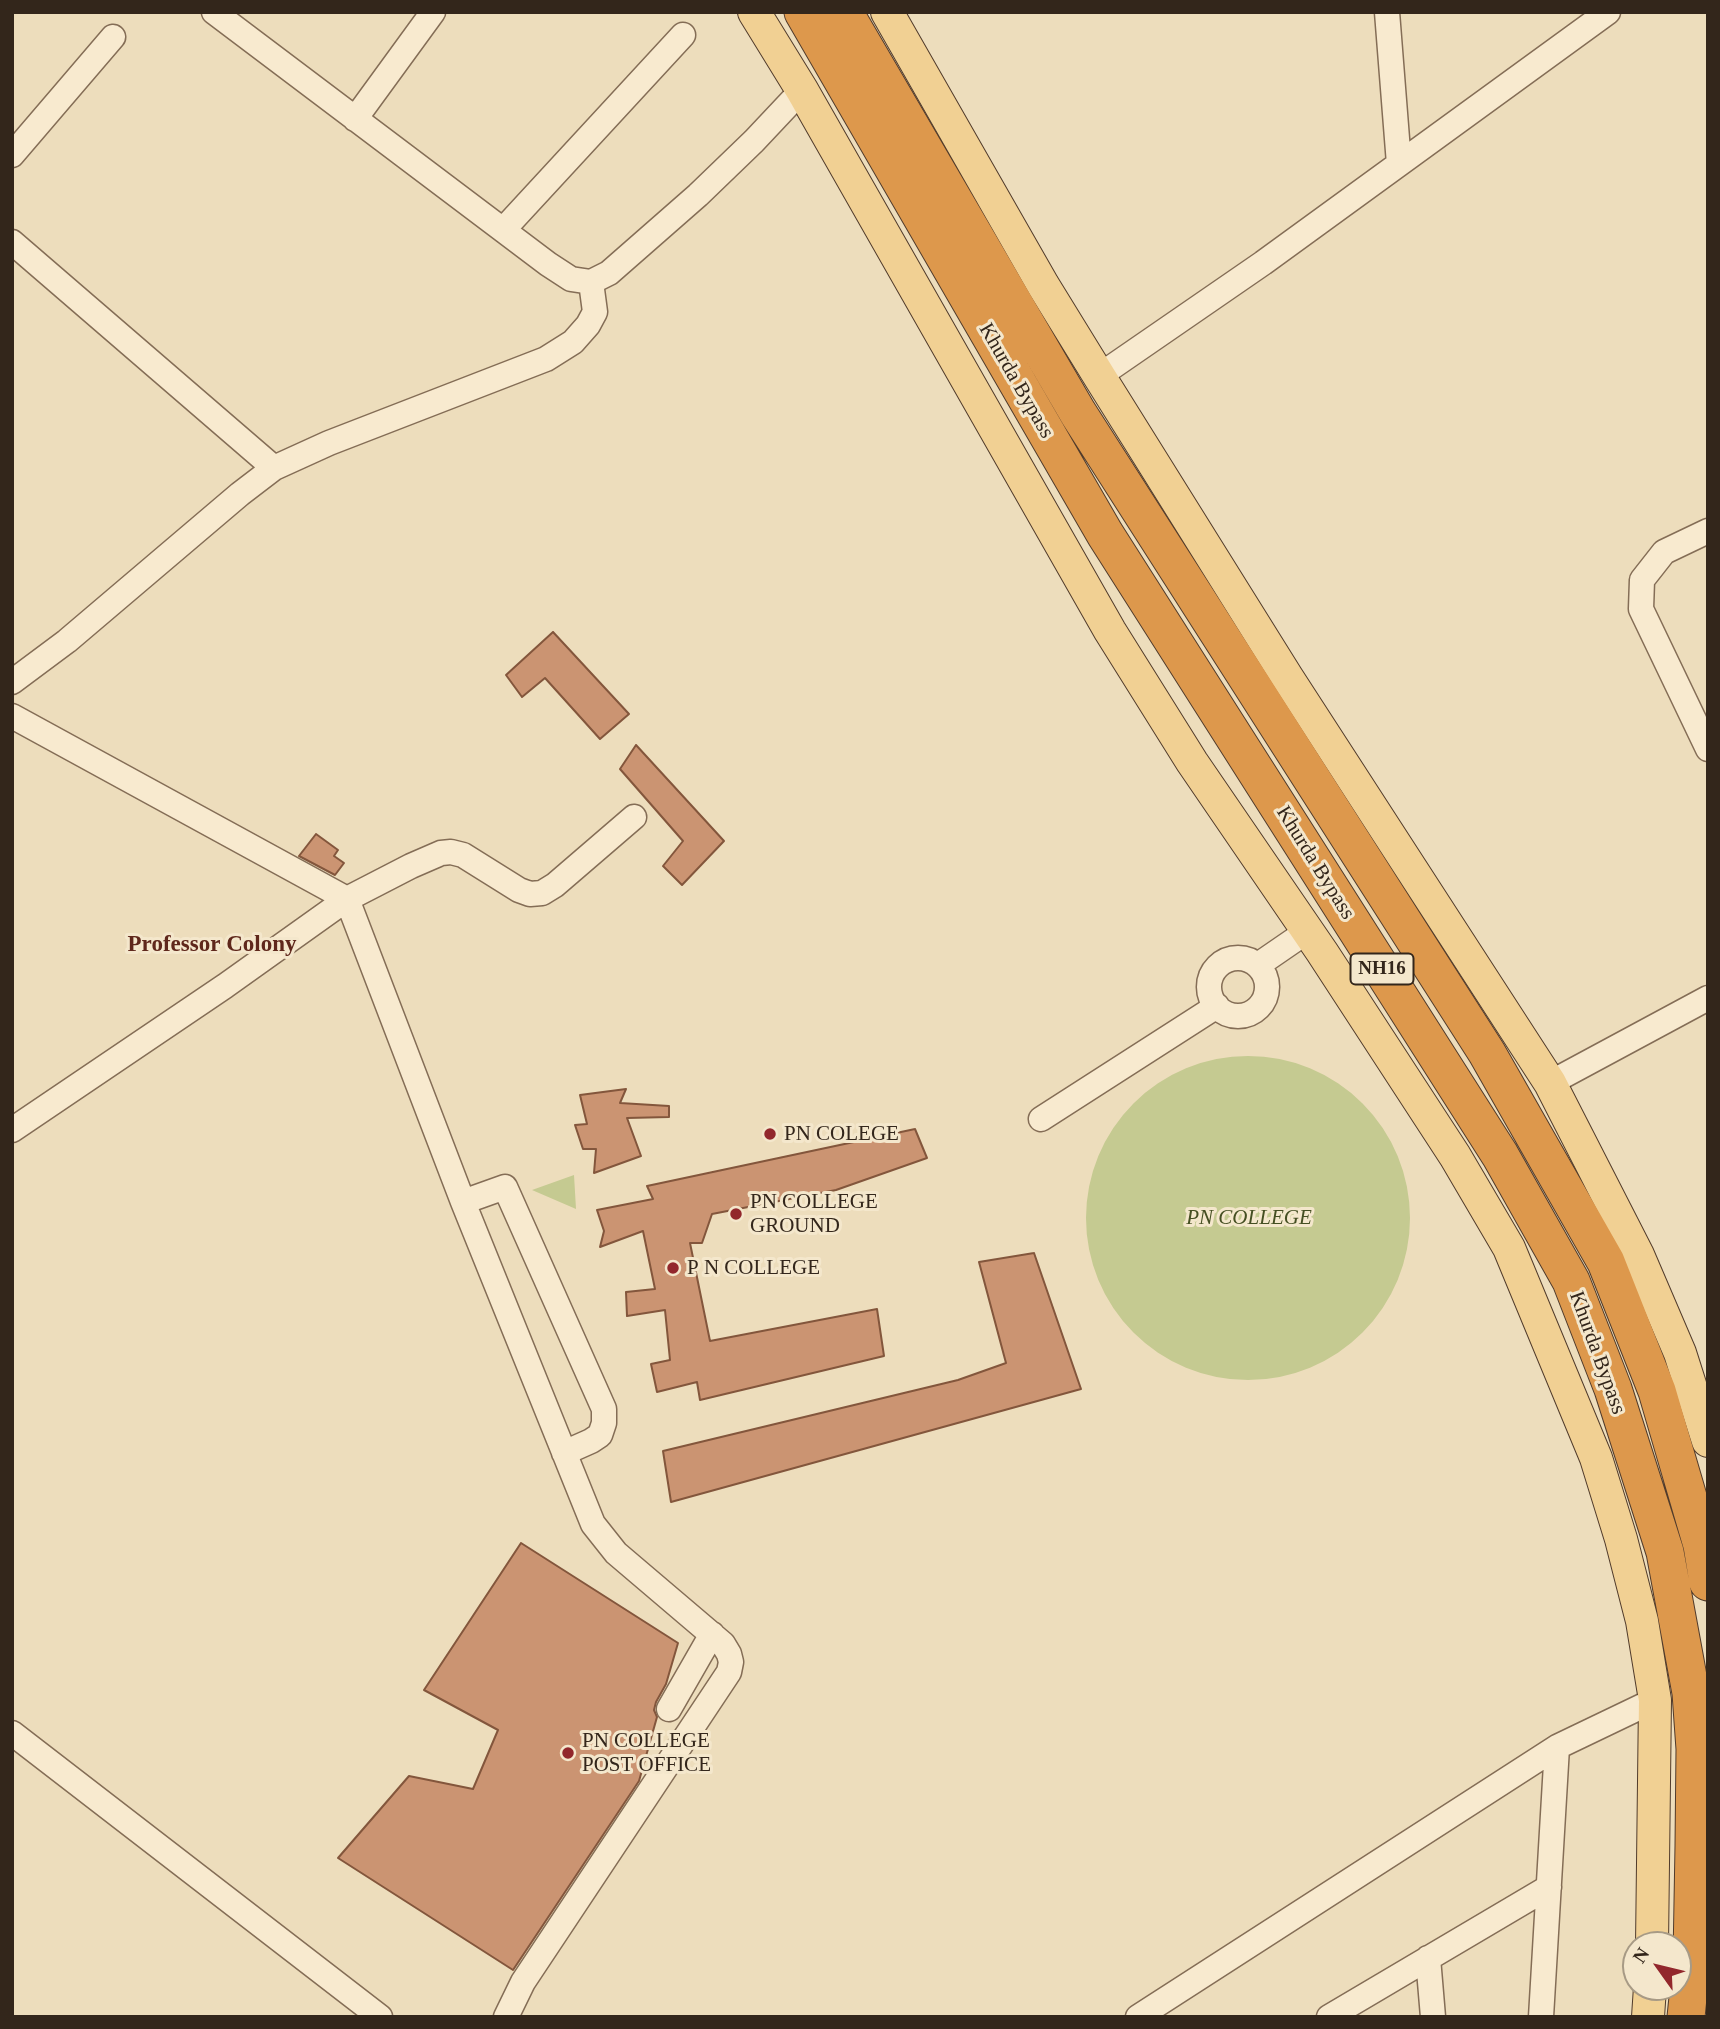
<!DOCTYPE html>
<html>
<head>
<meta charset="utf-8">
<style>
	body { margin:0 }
	#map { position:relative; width:1720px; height:2029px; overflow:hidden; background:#edddbc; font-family:Georgia,serif }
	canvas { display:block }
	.frame { position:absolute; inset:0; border:14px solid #33261b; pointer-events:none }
	.north { position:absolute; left:1622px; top:1931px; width:70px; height:70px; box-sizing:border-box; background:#f4e7cc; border:2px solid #a79a85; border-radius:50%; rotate:304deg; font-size:19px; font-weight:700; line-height:28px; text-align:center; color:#33261b }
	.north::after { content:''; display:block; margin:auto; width:24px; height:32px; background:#92272c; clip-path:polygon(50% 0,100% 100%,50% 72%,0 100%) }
</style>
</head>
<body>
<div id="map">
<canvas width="1720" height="2029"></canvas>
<div class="frame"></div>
<div class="north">N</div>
</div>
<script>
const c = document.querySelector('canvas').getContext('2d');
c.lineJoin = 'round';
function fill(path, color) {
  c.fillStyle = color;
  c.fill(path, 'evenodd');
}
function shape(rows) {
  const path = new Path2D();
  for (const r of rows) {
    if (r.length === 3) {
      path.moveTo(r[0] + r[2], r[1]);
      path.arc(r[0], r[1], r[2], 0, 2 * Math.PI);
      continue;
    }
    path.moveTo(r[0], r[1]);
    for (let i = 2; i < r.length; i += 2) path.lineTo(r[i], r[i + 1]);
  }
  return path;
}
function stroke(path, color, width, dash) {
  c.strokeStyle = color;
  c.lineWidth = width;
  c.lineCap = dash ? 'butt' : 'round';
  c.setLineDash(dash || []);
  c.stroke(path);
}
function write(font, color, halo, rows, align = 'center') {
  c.font = font + ' Georgia,serif';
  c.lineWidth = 6;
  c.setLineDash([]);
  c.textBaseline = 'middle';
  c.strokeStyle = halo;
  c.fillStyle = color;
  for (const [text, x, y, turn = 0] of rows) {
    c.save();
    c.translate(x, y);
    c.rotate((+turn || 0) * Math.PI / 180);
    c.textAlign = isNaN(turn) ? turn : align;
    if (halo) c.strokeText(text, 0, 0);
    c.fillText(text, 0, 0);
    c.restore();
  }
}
const green = shape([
	[1248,1218,162],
	[574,1175,576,1209,532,1190]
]);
const building = shape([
	[553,632,629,714,600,739,545,678,522,697,506,675,553,632],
	[636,745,724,841,682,885,663,866,683,841,620,769,636,745],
	[316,834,338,850,334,856,344,863,335,875,299,856,316,834],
	[626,1089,620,1103,669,1106,669,1117,627,1118,641,1156,594,1173,596,1149,583,1149,575,1125,587,1124,580,1095,626,1089],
	[915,1129,927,1158,836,1190,712,1214,702,1243,690,1243,710,1341,877,1309,884,1356,700,1400,697,1382,657,1392,651,1364,670,1360,665,1310,627,1316,626,1292,655,1289,643,1231,600,1247,604,1231,597,1210,653,1199,647,1186,915,1129],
	[1034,1253,1081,1389,671,1502,663,1451,958,1380,1006,1363,979,1262,1034,1253],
	[521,1543,678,1643,666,1684,656,1702,654,1710,657,1717,639,1781,513,1970,338,1858,409,1776,473,1789,498,1730,424,1690,521,1543]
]);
const minor = shape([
	[214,12,548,264,571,279,591,282,609,273,698,195,754,141,802,90],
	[1387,12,1399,164],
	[355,119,433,12],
	[12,155,113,37],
	[503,230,683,35],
	[12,242,274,468],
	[1099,376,1263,263,1608,12],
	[1708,531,1664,552,1642,580,1641,609,1708,749],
	[12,682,67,641,240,494,274,468,329,443,546,359,573,342,588,325,595,312,591,282],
	[12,716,347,899,411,866,441,853,451,852,463,855,519,890,530,894,542,893,555,885,634,817],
	[1238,987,29],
	[1258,965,1306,932],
	[1550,1083,1708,998],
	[1041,1119,1217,1006],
	[12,1130,225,986,347,899,463,1202,593,1524,616,1553,723,1644,729,1654,731,1662,729,1672,523,1982,506,2017],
	[463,1202,505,1187,604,1409,604,1423,600,1435,591,1441,564,1453],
	[669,1709,712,1634],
	[12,1733,380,2017],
	[1428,1958,1433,2017],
	[1138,2017,1557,1747,1655,1700],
	[1329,2017,1549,1887],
	[1541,2017,1557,1747]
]);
const major = shape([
	[754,12,802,90,1110,631,1192,762,1322,952,1455,1156,1509,1248,1596,1458,1621,1539,1642,1621,1655,1700,1652,1945],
	[887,12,1043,285,1099,376,1287,677,1550,1083,1638,1255,1680,1353,1708,1441],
	[1648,2017,1650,1987]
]);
const highway = shape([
	[803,12,1105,534,1500,1155,1571,1281,1613,1389,1665,1552,1691,1693,1695,1749,1694,1846,1692,1958,1686,2017],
	[844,12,1078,413,1487,1053,1606,1262,1657,1391,1702,1545,1708,1582]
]);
const markers = [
	[770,1134,7,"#92272c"],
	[736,1214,7,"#92272c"],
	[673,1268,7,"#92272c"],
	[568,1753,7,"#92272c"]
];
const shields = [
	[1382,969,63]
];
const shieldNames = [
	["NH16",1382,969]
];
const streetNames = [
	["Khurda Bypass",1016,381,60],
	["Khurda Bypass",1315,863,58],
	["Khurda Bypass",1597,1353,70]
];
const poiNames = [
	["PN COLEGE",784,1134],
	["PN COLLEGE",750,1202],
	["GROUND",750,1226],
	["P N COLLEGE",687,1268],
	["PN COLLEGE",582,1741],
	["POST OFFICE",582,1765]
];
const parkNames = [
	["PN COLLEGE",1249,1218]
];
const neighbourhoodNames = [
	["Professor Colony",212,945]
];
fill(green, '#c5ca91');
fill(building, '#cb9472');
stroke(building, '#83563c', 2);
stroke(minor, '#846d56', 27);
stroke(major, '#513b2b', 34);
stroke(highway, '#513b2b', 39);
stroke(minor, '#f8eacf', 24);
stroke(major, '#f1d093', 32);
stroke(highway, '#dd984c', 37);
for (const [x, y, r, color] of markers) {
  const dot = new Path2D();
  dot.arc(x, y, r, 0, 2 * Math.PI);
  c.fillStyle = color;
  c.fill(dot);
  stroke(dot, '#f4e7cc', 2.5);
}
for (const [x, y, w] of shields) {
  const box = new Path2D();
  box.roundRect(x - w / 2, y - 15.5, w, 31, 5);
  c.fillStyle = '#f4e7cc';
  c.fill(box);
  stroke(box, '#33261b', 2);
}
write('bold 19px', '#33261b', null, shieldNames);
write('21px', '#33261b', '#f4e7cc', streetNames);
write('21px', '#33261b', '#f4e7cc', poiNames, 'left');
write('italic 21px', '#454f22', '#f4e7cc', parkNames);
write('bold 23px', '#5f271b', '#f4e7cc', neighbourhoodNames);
</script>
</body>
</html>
